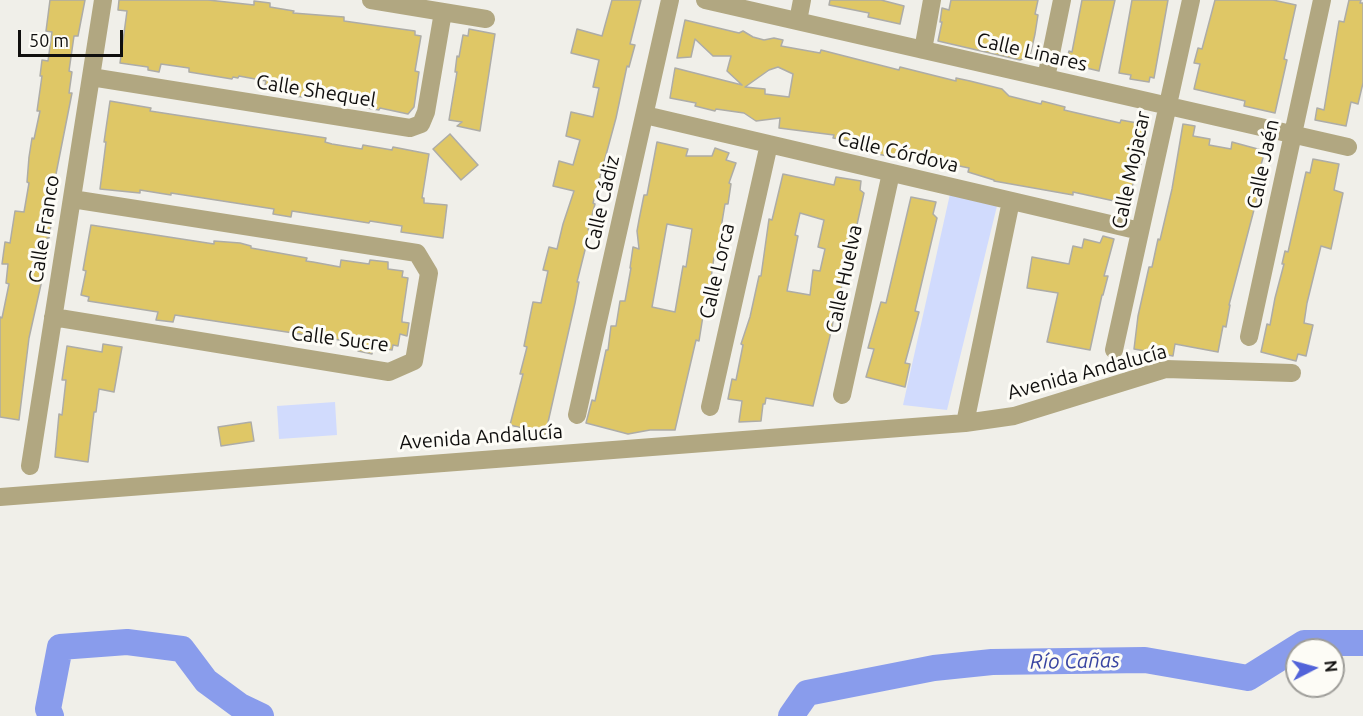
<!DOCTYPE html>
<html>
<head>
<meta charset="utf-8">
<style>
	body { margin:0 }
	#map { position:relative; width:1363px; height:716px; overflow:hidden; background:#f0efe9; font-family:Ubuntu,sans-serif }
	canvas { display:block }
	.north { position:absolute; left:1285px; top:638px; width:60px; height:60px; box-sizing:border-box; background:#fdfcf6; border:2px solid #9e9d99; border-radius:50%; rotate:84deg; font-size:16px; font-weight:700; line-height:24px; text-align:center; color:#100f0e }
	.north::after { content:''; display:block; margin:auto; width:21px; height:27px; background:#5263d9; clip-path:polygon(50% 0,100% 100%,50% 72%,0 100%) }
	.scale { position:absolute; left:18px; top:30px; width:105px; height:27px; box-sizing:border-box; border:3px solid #100f0e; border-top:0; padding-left:8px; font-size:18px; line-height:21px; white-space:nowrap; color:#100f0e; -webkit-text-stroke:4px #fdfcf6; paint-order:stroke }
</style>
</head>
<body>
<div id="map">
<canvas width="1363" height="716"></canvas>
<div class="north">N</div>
<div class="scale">50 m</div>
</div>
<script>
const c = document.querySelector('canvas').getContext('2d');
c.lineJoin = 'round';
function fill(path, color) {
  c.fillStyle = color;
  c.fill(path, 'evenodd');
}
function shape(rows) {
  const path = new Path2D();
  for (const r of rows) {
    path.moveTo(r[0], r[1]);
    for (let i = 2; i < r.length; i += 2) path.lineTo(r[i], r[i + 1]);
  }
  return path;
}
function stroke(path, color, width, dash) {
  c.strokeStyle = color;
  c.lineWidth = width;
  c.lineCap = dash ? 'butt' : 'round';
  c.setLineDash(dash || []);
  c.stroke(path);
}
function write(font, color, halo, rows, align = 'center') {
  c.font = font + ' Ubuntu,sans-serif';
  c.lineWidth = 6;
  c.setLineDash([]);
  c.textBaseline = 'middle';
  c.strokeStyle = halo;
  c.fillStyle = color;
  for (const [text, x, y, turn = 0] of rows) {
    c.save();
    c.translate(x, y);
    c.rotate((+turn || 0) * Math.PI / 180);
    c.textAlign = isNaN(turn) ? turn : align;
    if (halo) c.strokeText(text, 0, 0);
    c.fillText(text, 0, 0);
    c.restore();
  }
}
const green = shape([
	[950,194,997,206,947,410,903,405],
	[335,402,337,435,279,439,277,406]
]);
const river = shape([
	[51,716,48,709,60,647,127,642,182,649,206,681,240,706,261,716],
	[791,716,807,693,934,668,992,662,1145,660,1248,678,1304,643,1363,643]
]);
const building = shape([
	[50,0,85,0,78,36,74,36,69,71,72,72,69,93,72,93,55,179,52,179,50,200,54,201,51,225,49,238,47,238,44,271,29,338,19,420,0,417,0,317,2,318,9,284,6,283,8,264,2,264,5,242,10,243,15,211,24,212,29,183,27,182,29,157,32,138,34,139,40,111,37,111,42,76,40,76,42,60,48,61,52,32,46,31,50,0],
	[119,0,208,0,254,5,254,1,270,3,270,7,294,11,293,13,344,17,344,21,415,31,415,35,421,36,415,71,419,72,414,107,408,114,380,108,379,110,367,108,369,101,335,96,334,100,293,96,294,90,265,85,266,81,239,76,238,78,233,77,232,79,189,72,189,68,161,64,159,72,148,70,148,67,120,63,127,11,118,10,119,0],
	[612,0,641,0,630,44,635,45,629,67,627,66,616,118,593,203,595,204,588,230,590,230,577,282,579,282,575,303,544,440,528,435,530,430,510,425,523,374,520,374,527,347,524,346,533,302,541,303,548,271,543,270,549,247,557,249,563,224,574,191,553,186,559,161,573,165,580,140,566,136,571,112,593,117,599,88,593,87,599,60,571,53,577,29,602,36,612,0],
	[830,0,881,0,904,6,900,24,868,17,869,13,829,5,830,0],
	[951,0,1038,0,1035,14,1038,15,1035,34,1030,56,1020,60,938,41,942,22,940,22,942,8,949,10,951,0],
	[1082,0,1115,0,1099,71,1066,63,1069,51,1072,52,1082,0],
	[1132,0,1168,0,1154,78,1150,77,1149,82,1130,79,1131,75,1119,73,1132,0],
	[1215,0,1273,0,1296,5,1284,59,1287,60,1275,113,1244,106,1245,101,1194,89,1200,64,1194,63,1198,48,1202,49,1215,0],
	[1349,0,1361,0,1360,3,1363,3,1363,83,1358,104,1351,102,1346,126,1315,120,1317,108,1324,110,1339,21,1344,22,1349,0],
	[685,20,739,33,743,31,753,37,764,40,774,38,783,40,781,46,820,53,821,50,899,70,900,67,956,81,956,78,970,81,1002,89,1009,96,1041,104,1042,101,1065,107,1064,110,1120,123,1121,120,1148,125,1141,164,1138,163,1128,204,1073,192,1073,195,994,181,994,180,968,172,969,168,931,160,930,162,897,154,896,158,878,154,878,156,854,150,856,142,833,138,834,135,779,128,780,118,756,121,744,113,716,109,715,111,695,106,696,103,670,98,675,68,742,85,727,71,731,56,713,56,695,39,691,57,677,58,685,20],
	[778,67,793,74,789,97,765,94,765,89,745,87,769,70,778,67],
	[469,29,495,34,480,131,457,126,462,122,449,120,457,72,455,72,457,56,459,57,463,35,468,36,469,29],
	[110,101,151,108,150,111,326,138,325,142,332,144,362,149,363,145,392,150,393,147,429,154,422,198,424,198,424,203,447,205,443,238,401,232,402,226,370,221,369,223,292,211,291,217,273,214,274,209,171,193,171,195,140,190,140,193,100,189,106,142,104,142,110,101],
	[1183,124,1195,126,1193,136,1210,139,1209,145,1231,149,1232,142,1265,151,1256,182,1261,183,1229,305,1230,305,1226,327,1223,326,1218,352,1175,344,1173,356,1134,349,1138,316,1149,267,1152,267,1158,239,1160,240,1172,189,1183,124],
	[450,134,478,165,461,180,433,149,450,134],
	[657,142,688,149,686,156,712,156,715,148,729,153,726,160,736,163,729,183,731,184,728,204,725,204,716,258,714,257,710,285,708,285,699,341,696,340,675,430,650,430,628,434,586,423,592,400,595,401,606,350,608,350,611,326,616,326,620,301,625,301,631,268,630,268,633,247,639,249,637,231,639,220,644,195,647,195,657,142],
	[667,224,692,229,686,267,683,266,675,312,652,307,667,224],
	[1313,159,1339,164,1334,190,1343,193,1331,249,1321,246,1307,303,1304,323,1313,325,1306,356,1298,354,1296,361,1261,352,1267,324,1270,325,1275,298,1284,264,1282,264,1285,251,1288,252,1306,172,1310,173,1313,159],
	[783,174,834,185,836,177,861,181,860,190,864,193,854,238,848,262,845,261,841,291,838,290,832,328,813,406,766,398,765,404,763,404,761,421,739,422,742,401,728,399,732,379,736,380,743,345,741,344,750,317,759,276,761,276,769,219,772,220,783,174],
	[800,213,824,220,818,247,825,249,820,271,813,270,810,295,787,291,798,236,795,235,800,213],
	[911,197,936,202,933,214,937,218,915,311,919,312,905,363,910,364,905,387,866,377,874,349,868,348,881,302,886,303,911,197],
	[91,225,214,244,214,241,240,243,251,246,251,248,307,258,306,261,313,262,340,267,341,260,369,264,370,260,388,262,388,269,403,271,402,277,408,278,402,319,402,322,409,323,407,336,400,334,398,346,393,345,392,350,373,347,372,354,358,351,359,343,175,315,173,322,156,320,158,312,88,301,89,297,81,295,86,271,83,270,91,225],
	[1103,236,1114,239,1104,276,1108,276,1103,295,1102,295,1090,350,1047,342,1058,293,1027,288,1032,257,1069,264,1073,246,1082,248,1084,239,1100,243,1103,236],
	[103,344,122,347,114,392,99,389,96,412,94,412,88,462,55,457,59,414,62,415,66,380,62,380,67,346,102,352,103,344],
	[251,422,254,441,221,446,218,427,251,422]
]);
const minor = shape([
	[371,0,486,19],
	[705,0,1348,147],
	[798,21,802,0],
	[923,50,932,0],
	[91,77,410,128,421,124,426,112,443,12],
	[1046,78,1062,0],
	[645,115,1140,231],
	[53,317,389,372,414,361,429,273,417,253,72,199],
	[1249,337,1322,0],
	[1114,350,1191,0],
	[842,395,891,173],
	[710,407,769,144],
	[577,415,670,0],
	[965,423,1011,201],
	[30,466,103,0],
	[0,497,965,423,1014,416,1166,369,1292,373]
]);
const streetNames = [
	["Calle Linares",1032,52,13],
	["Calle Shequel",316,91,9],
	["Calle Córdova",898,152,13],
	["Calle Jaén",1263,164,-78],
	["Calle Mojacar",1131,170,-78],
	["Calle Cádiz",602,203,-77],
	["Calle Franco",44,229,-81],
	["Calle Lorca",717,271,-77],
	["Calle Huelva",844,279,-78],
	["Calle Sucre",340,339,7],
	["Avenida Andalucía",1087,372,-15],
	["Avenida Andalucía",481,437,-4]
];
const waterNames = [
	["Río Cañas",1075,661,-1]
];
fill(green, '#d1dbfd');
stroke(river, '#899cec', 26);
fill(building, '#dfc766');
stroke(building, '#adaca7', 1.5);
stroke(minor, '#b1a781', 18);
write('20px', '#100f0e', '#fdfcf6', streetNames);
write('italic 21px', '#3945a2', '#fdfcf6', waterNames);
</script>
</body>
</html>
